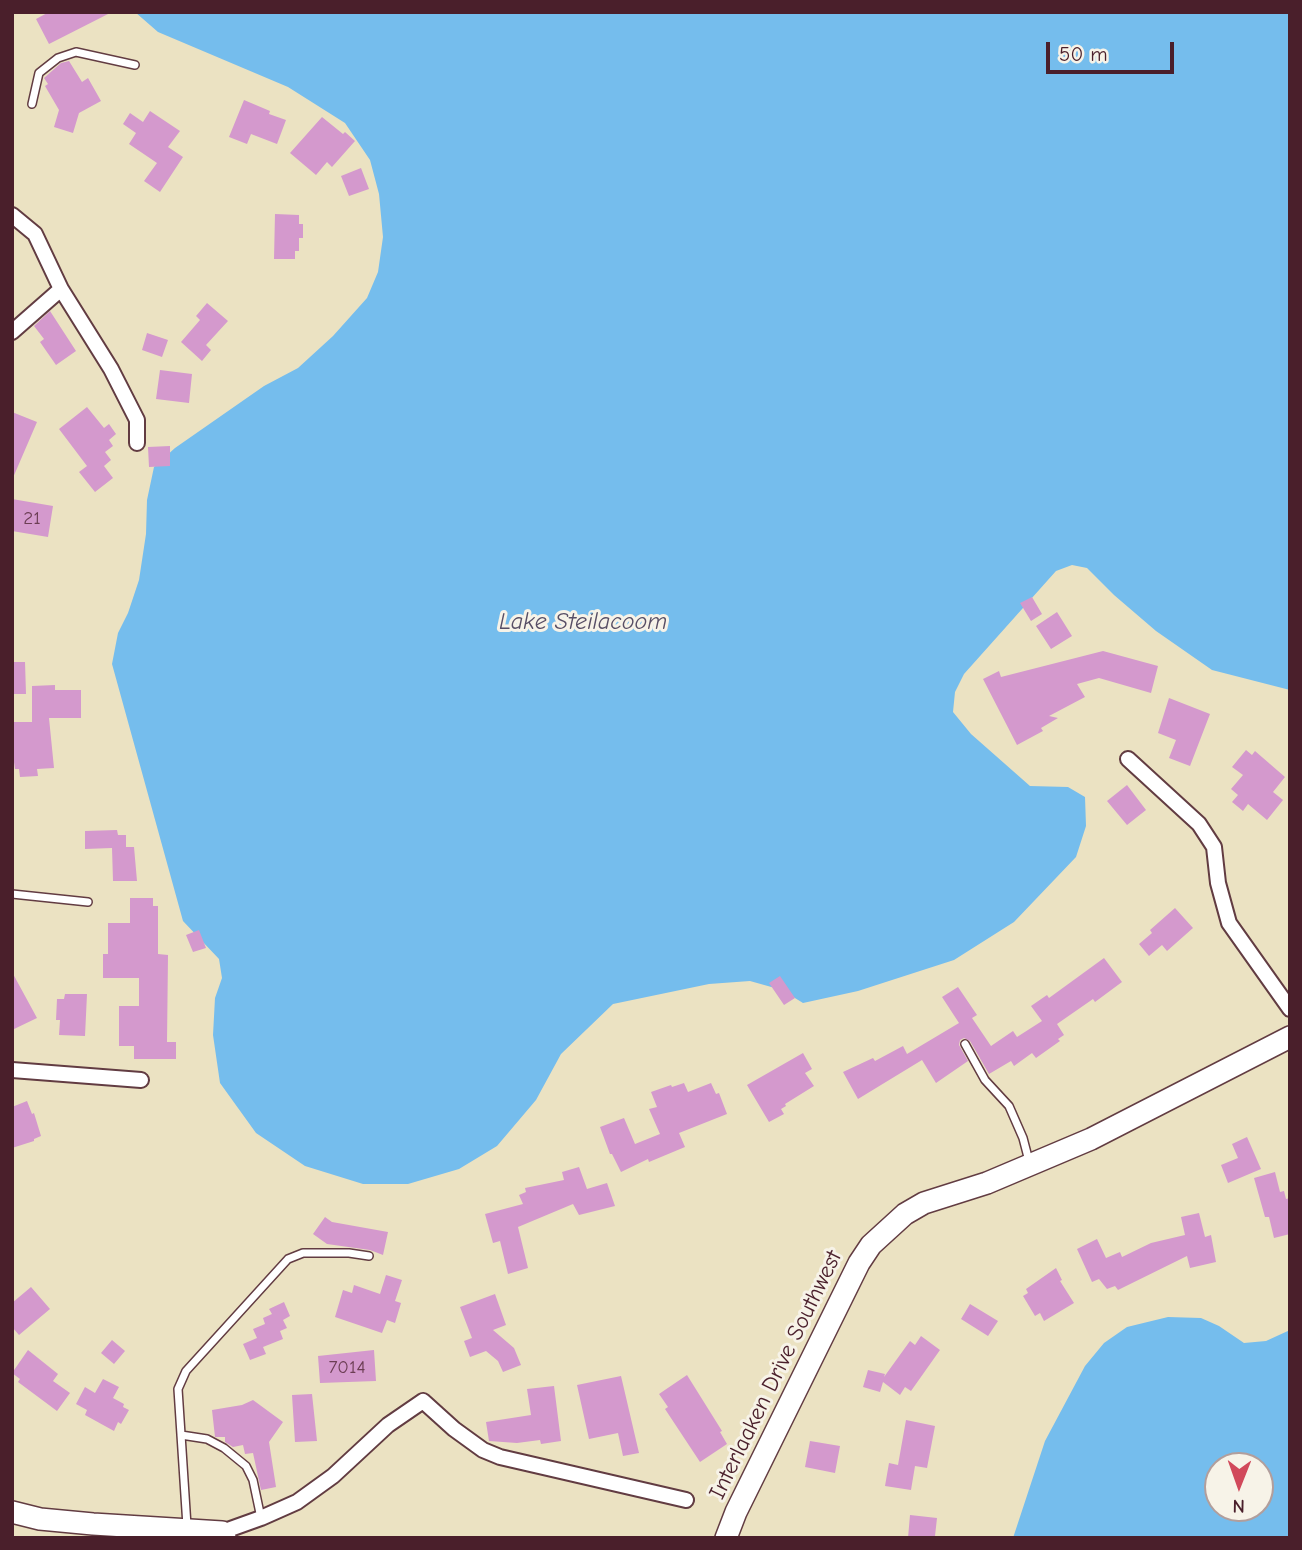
<!DOCTYPE html>
<html>
<head>
<meta charset="utf-8">
<style>
	body { margin:0 }
	#map { position:relative; width:1302px; height:1550px; overflow:hidden; background:#ebe2c2; font-family:"Comic Neue",sans-serif }
	canvas { display:block }
	.frame { position:absolute; inset:0; border:14px solid #4a1f2b; pointer-events:none }
	.north { position:absolute; left:1204px; top:1452px; width:70px; height:70px; box-sizing:border-box; background:#f7f3e8; border:2px solid #b29e9c; border-radius:50%; rotate:181deg; font-size:19px; font-weight:700; line-height:28px; text-align:center; color:#4a1f2b }
	.north::after { content:''; display:block; margin:auto; width:24px; height:32px; background:#d1495b; clip-path:polygon(50% 0,100% 100%,50% 72%,0 100%) }
	.scale { position:absolute; left:1046px; top:42px; width:128px; height:32px; box-sizing:border-box; border:4px solid #4a1f2b; border-top:0; padding-left:9px; font-size:21px; line-height:24px; white-space:nowrap; color:#4a1f2b; -webkit-text-stroke:5px #f7f3e8; paint-order:stroke }
</style>
</head>
<body>
<div id="map">
<canvas width="1302" height="1550"></canvas>
<div class="frame"></div>
<div class="north">N</div>
<div class="scale">50 m</div>
</div>
<script>
const c = document.querySelector('canvas').getContext('2d');
c.lineJoin = 'round';
function fill(path, color) {
  c.fillStyle = color;
  c.fill(path, 'evenodd');
}
function shape(rows) {
  const path = new Path2D();
  for (const r of rows) {
    path.moveTo(r[0], r[1]);
    for (let i = 2; i < r.length; i += 2) path.lineTo(r[i], r[i + 1]);
  }
  return path;
}
function stroke(path, color, width, dash) {
  c.strokeStyle = color;
  c.lineWidth = width;
  c.lineCap = dash ? 'butt' : 'round';
  c.setLineDash(dash || []);
  c.stroke(path);
}
function write(font, color, halo, rows, align = 'center') {
  c.font = font + ' "Comic Neue",sans-serif';
  c.lineWidth = 6;
  c.setLineDash([]);
  c.textBaseline = 'middle';
  c.strokeStyle = halo;
  c.fillStyle = color;
  for (const [text, x, y, turn = 0] of rows) {
    c.save();
    c.translate(x, y);
    c.rotate((+turn || 0) * Math.PI / 180);
    c.textAlign = isNaN(turn) ? turn : align;
    if (halo) c.strokeText(text, 0, 0);
    c.fillText(text, 0, 0);
    c.restore();
  }
}
const water = shape([
	[135,12,1290,12,1290,690,1212,670,1156,631,1114,595,1087,568,1072,565,1056,571,964,674,955,692,953,712,971,734,1030,786,1068,787,1085,797,1086,826,1076,857,1014,922,954,960,858,991,803,1003,782,990,750,981,709,984,613,1004,561,1054,536,1100,497,1146,459,1169,408,1184,363,1184,305,1166,256,1133,220,1083,213,1035,215,998,222,978,219,959,183,921,112,664,118,633,128,613,139,580,146,534,147,500,154,467,175,448,264,386,298,368,333,336,367,298,378,272,383,237,379,194,370,160,345,123,288,87,158,32],
	[1168,1317,1201,1318,1219,1326,1244,1343,1266,1341,1290,1330,1290,1538,1013,1538,1045,1441,1085,1366,1104,1343,1127,1327],
	[1218,1466,1260,1466,1260,1508,1218,1508]
]);
const building = shape([
	[49,12,112,12,49,44,36,19],
	[69,61,82,82,88,78,101,101,79,113,73,133,54,127,59,110,45,86,48,84,44,78,61,63],
	[244,100,270,111,269,114,286,120,277,144,251,134,247,144,229,137],
	[150,111,180,131,168,147,183,157,160,192,144,181,157,163,129,144,136,133,123,124,130,113,143,122],
	[322,117,343,134,345,132,355,141,332,167,327,162,316,175,290,153],
	[361,168,369,189,349,196,341,176],
	[275,214,299,215,299,224,303,224,303,238,299,238,299,251,295,251,295,259,274,259],
	[207,303,228,321,206,345,211,350,202,361,181,342,200,320,196,316],
	[50,311,76,351,56,365,40,342,44,339,34,326],
	[147,333,168,340,162,357,142,350],
	[160,370,192,374,189,403,156,399],
	[87,407,104,428,109,424,116,434,109,440,113,446,105,452,111,460,104,466,113,478,95,492,79,472,87,466,59,429],
	[12,412,37,422,12,480],
	[170,446,170,466,149,467,148,447],
	[12,499,53,506,48,537,12,531],
	[1032,597,1042,614,1031,621,1020,603],
	[1057,612,1072,636,1051,649,1036,626],
	[1103,651,1158,666,1151,693,1099,678,1077,684,1085,697,1049,716,1058,718,1041,728,1043,731,1017,745,983,679,999,671,1001,677],
	[12,662,25,662,26,694,12,694],
	[55,685,55,690,81,690,81,718,49,718,54,768,37,769,38,776,20,777,19,769,15,769,13,755,12,722,32,722,32,686],
	[1169,698,1210,714,1190,766,1169,758,1176,740,1158,733],
	[1246,750,1252,755,1255,751,1285,777,1273,792,1283,800,1267,820,1248,804,1243,811,1232,802,1238,795,1231,789,1243,775,1232,767],
	[1127,785,1146,810,1127,825,1107,801],
	[117,830,118,835,126,835,126,847,134,847,137,881,113,881,112,848,85,849,85,831],
	[130,898,153,898,153,906,158,906,158,954,168,955,167,1042,176,1042,176,1059,134,1059,134,1046,119,1046,119,1006,139,1006,139,978,103,978,103,954,108,954,108,923,130,923],
	[1175,908,1193,928,1167,951,1162,945,1149,956,1139,944,1152,933,1150,930],
	[199,930,206,948,193,952,186,935],
	[1104,958,1122,982,1095,1002,1093,999,1057,1024,1064,1035,1058,1039,1060,1041,1036,1058,1032,1053,1014,1066,1011,1061,989,1074,970,1041,964,1038,960,1040,959,1045,968,1061,936,1083,922,1060,858,1099,843,1072,873,1058,875,1061,903,1046,907,1054,959,1023,942,997,958,987,977,1015,972,1018,991,1046,1013,1031,1017,1037,1042,1021,1031,1006,1047,995,1049,998],
	[12,972,37,1018,12,1030],
	[780,976,795,998,784,1005,769,983],
	[65,994,87,994,85,1036,59,1035,60,1020,56,1020,57,999,64,999],
	[803,1053,812,1069,805,1073,814,1086,785,1104,786,1106,781,1109,784,1114,769,1122,747,1085],
	[684,1083,688,1092,711,1083,716,1094,719,1093,727,1114,679,1133,685,1147,649,1162,648,1159,621,1172,612,1154,610,1154,600,1127,624,1118,635,1144,660,1134,649,1109,657,1107,651,1092,671,1085,672,1087],
	[27,1101,32,1114,34,1113,41,1136,34,1139,34,1141,12,1148,12,1107],
	[1247,1137,1261,1169,1228,1183,1221,1165,1238,1158,1232,1144],
	[579,1167,587,1189,607,1183,615,1206,579,1215,573,1204,518,1227,528,1268,508,1274,500,1241,493,1243,485,1214,523,1204,519,1195,526,1192,525,1188,564,1180,562,1172],
	[1275,1172,1280,1192,1284,1191,1286,1199,1290,1198,1290,1234,1274,1238,1269,1217,1265,1217,1254,1178],
	[1199,1213,1205,1237,1211,1235,1216,1262,1190,1268,1187,1256,1118,1290,1115,1286,1107,1289,1099,1279,1092,1282,1077,1249,1097,1239,1106,1258,1120,1252,1122,1257,1151,1243,1185,1235,1181,1217],
	[325,1217,332,1222,388,1232,383,1255,370,1250,327,1244,313,1234],
	[1056,1268,1062,1280,1060,1281,1074,1303,1044,1321,1040,1313,1035,1316,1023,1296,1028,1293,1026,1289],
	[386,1275,402,1280,395,1301,401,1303,395,1323,387,1320,382,1333,335,1317,343,1290,352,1293,354,1285,380,1294],
	[31,1287,50,1309,19,1335,12,1327,12,1303],
	[495,1294,506,1325,493,1330,514,1348,521,1365,503,1372,498,1361,486,1351,470,1357,464,1341,472,1338,460,1307],
	[284,1302,290,1316,283,1320,287,1328,280,1331,283,1339,263,1347,266,1354,250,1360,243,1344,257,1338,253,1329,265,1324,263,1318,272,1314,269,1309],
	[970,1304,998,1321,988,1336,961,1319],
	[921,1336,940,1350,911,1391,905,1387,900,1395,883,1382,880,1392,863,1387,868,1370,885,1374,884,1377,910,1341,915,1345],
	[112,1340,125,1351,114,1364,101,1353],
	[28,1350,58,1374,53,1381,70,1393,57,1411,18,1382,20,1379,12,1373],
	[374,1350,376,1381,320,1383,318,1356],
	[687,1375,722,1431,720,1432,727,1444,700,1462,665,1409,668,1407,659,1394],
	[621,1376,639,1453,623,1456,618,1433,589,1439,577,1385],
	[103,1379,119,1387,113,1398,124,1404,123,1407,129,1410,121,1424,118,1422,114,1431,85,1415,87,1410,76,1404,85,1387,95,1393],
	[554,1386,561,1441,541,1444,540,1440,517,1443,489,1441,486,1422,531,1415,527,1389],
	[312,1394,317,1441,295,1442,292,1395],
	[253,1400,283,1422,269,1442,276,1487,261,1490,253,1453,245,1454,243,1445,233,1447,225,1442,225,1437,215,1437,212,1410,242,1405],
	[906,1420,935,1426,927,1468,915,1466,911,1490,885,1486,889,1463,898,1465],
	[810,1441,840,1446,835,1473,805,1467],
	[910,1515,937,1518,935,1536,908,1538]
]);
const lane = shape([
	[32,104,39,73,58,58,76,52,135,65],
	[12,894,88,902],
	[965,1044,985,1080,1009,1106,1023,1138,1029,1161],
	[181,1435,207,1439,224,1448,246,1466,253,1480,261,1518],
	[187,1526,178,1389,186,1371,288,1259,303,1253,349,1253,369,1256]
]);
const street = shape([
	[12,215,35,234,61,289,111,369,137,420,137,443],
	[12,332,61,289],
	[1128,759,1199,824,1214,847,1218,883,1229,923,1290,1009],
	[12,1070,141,1080],
	[222,1532,261,1518,297,1502,333,1476,388,1425,423,1401,454,1429,483,1450,500,1457,686,1500]
]);
const secondary = shape([
	[12,1512,40,1519,93,1524,222,1532,225,1538],
	[726,1538,736,1512,859,1263,871,1245,905,1214,924,1203,987,1183,1091,1139,1290,1037]
]);
const numberNames = [
	["21",32,519],
	["7014",347,1368]
];
const streetNames = [
	["Interlaaken Drive Southwest",776,1375,-64]
];
const waterNames = [
	["Lake Steilacoom",583,622]
];
fill(water, '#75bded');
fill(building, '#d499cd');
stroke(lane, '#623c42', 10);
stroke(street, '#623c42', 18);
stroke(secondary, '#623c42', 24);
stroke(lane, '#fff', 7);
stroke(street, '#fff', 14);
stroke(secondary, '#fff', 21);
write('19px', '#6c3e54', null, numberNames);
write('23px', '#4a1f2b', '#f7f3e8', streetNames);
write('italic 24px', '#574e65', '#f7f3e8', waterNames);
</script>
</body>
</html>
